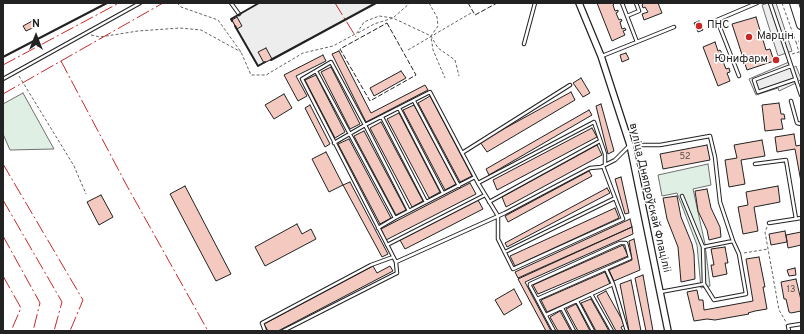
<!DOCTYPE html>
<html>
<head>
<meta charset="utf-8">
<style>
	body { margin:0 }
	#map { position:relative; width:804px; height:334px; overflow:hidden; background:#fff; font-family:Overpass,sans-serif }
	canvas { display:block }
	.frame { position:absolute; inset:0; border:4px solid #222; pointer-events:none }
	.north { position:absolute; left:16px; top:16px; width:40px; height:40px; -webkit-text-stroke:3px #fff; paint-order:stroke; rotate:0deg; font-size:11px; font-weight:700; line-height:16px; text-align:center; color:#222 }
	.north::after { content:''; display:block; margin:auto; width:14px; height:18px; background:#222; clip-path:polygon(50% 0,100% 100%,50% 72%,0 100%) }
</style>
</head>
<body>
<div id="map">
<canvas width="804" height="334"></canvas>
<div class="frame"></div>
<div class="north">N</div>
</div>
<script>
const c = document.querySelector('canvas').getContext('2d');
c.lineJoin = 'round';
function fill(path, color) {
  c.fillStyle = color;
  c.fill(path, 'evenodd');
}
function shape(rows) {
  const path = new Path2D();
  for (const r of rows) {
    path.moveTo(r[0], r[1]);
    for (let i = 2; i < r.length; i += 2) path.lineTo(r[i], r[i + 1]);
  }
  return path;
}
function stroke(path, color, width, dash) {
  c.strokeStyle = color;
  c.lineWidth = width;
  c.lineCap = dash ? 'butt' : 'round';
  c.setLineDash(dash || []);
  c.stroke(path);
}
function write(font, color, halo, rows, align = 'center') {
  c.font = font + ' Overpass,sans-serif';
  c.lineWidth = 3;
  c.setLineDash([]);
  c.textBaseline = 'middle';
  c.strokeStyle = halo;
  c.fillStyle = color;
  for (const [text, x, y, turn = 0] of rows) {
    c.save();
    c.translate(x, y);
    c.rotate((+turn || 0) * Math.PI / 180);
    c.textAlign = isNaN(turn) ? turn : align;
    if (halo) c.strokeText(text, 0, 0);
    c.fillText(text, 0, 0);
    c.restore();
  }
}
const green = shape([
	[23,93,54,149,10,150,3,134,3,104,23,93],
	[708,164,711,185,693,189,705,244,710,286,701,288,697,245,677,193,662,196,658,175,708,164]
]);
const parking = shape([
	[259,3,376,3,258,66,231,19,259,3],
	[768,3,776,3,792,51,778,56,762,5,768,3],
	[789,62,793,68,796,66,801,79,798,82,779,91,778,88,756,95,749,79,789,62]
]);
const building = shape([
	[597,3,615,3,613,5,615,11,618,10,618,12,616,13,619,20,621,19,622,21,620,22,622,29,625,28,626,30,623,31,625,35,612,41,597,3],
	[644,3,658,3,662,13,644,20,642,14,648,12,645,7,643,8,642,5,644,3],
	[237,17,242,26,237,29,232,20,237,17],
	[756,17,766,50,770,49,774,61,747,70,732,24,756,17],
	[36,19,39,25,26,31,23,26,36,19],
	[699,21,703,30,698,32,694,23,699,21],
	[715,42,718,51,720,50,722,53,720,54,726,69,729,68,730,72,727,73,730,81,718,86,703,47,715,42],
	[266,48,272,59,264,63,258,52,266,48],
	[339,51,371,113,425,85,428,90,366,122,332,54,339,51],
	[626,53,629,59,622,62,620,55,626,53],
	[323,55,326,61,296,76,307,96,298,101,284,75,323,55],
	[331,67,360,124,350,129,321,72,331,67],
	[401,71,406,78,374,96,370,88,401,71],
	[316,75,345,132,335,138,305,80,316,75],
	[581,78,590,93,583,97,573,83,581,78],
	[571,92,575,100,487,152,480,142,571,92],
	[284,94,292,108,274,119,265,105,284,94],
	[430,96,472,176,460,182,418,103,430,96],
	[779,103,781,114,784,114,785,119,781,119,783,129,765,131,762,105,779,103],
	[601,104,614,151,608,154,596,106,601,104],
	[310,105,330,144,325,147,305,108,310,105],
	[414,105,456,184,445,190,403,110,414,105],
	[589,110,592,115,489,175,486,169,589,110],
	[399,113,440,192,429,198,387,119,399,113],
	[381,122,423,201,412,207,370,128,381,122],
	[592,128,597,137,497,190,493,180,592,128],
	[364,131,406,210,396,215,354,136,364,131],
	[794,134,796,146,801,145,801,182,795,149,777,152,775,137,794,134],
	[349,139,391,218,380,224,338,144,349,139],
	[762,140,765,156,741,160,745,184,729,187,725,160,737,158,734,145,762,140],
	[597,145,602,155,506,207,502,197,597,145],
	[707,145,710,160,663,169,660,154,707,145],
	[326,152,343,185,329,192,312,159,326,152],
	[589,171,592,176,508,222,505,216,589,171],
	[621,177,629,213,625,214,615,179,621,177],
	[350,182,388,254,382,257,343,185,350,182],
	[470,183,476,194,386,240,381,229,470,183],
	[185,186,231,274,216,281,170,194,185,186],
	[778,186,780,202,754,207,758,231,743,234,738,207,748,205,746,192,778,186],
	[607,188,610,193,507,247,505,243,607,188],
	[707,189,711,208,720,227,721,237,709,240,707,230,698,211,695,191,707,189],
	[101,195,113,217,99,225,87,202,101,195],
	[677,196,681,217,692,244,694,254,695,279,681,282,678,247,667,219,663,198,677,196],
	[478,200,483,209,405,249,400,240,478,200],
	[615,208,619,218,515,266,510,256,615,208],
	[630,219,632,227,518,278,515,272,630,219],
	[297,224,302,234,311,229,316,239,265,266,255,247,297,224],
	[632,227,633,234,525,282,551,331,546,331,518,279,632,227],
	[785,231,787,242,771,245,769,234,785,231],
	[801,232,801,245,788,248,786,235,801,232],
	[634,239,640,270,614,281,609,270,632,260,629,241,634,239],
	[623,245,628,256,538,294,533,285,623,245],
	[725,247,728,263,725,263,727,274,713,277,711,265,714,265,711,249,725,247],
	[759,257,765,287,763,287,767,309,755,311,748,313,749,314,715,320,707,319,694,321,687,292,697,290,699,300,703,300,704,310,753,301,746,259,759,257],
	[373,266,377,273,390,266,393,271,278,331,268,331,264,324,373,266],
	[795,268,796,275,789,276,787,270,795,268],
	[605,272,610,284,547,312,541,300,605,272],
	[643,275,653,331,646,331,635,278,643,275],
	[796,279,801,300,801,311,791,313,789,312,786,299,784,299,781,282,796,279],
	[631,280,641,331,629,331,620,284,631,280],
	[514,289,522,304,504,315,495,300,514,289],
	[606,291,625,325,621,327,623,331,616,331,597,296,606,291],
	[591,299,609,331,596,331,581,303,591,299],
	[576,304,590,331,578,331,566,309,576,304],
	[560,311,571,331,558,331,550,317,560,311]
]);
const path = shape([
	[177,3,181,7,218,20,241,52,251,75,266,75,303,53,333,46,357,33,364,22,379,16,393,18,410,3],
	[429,3,437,17,438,26,431,36,433,50,445,78],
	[782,3,796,42],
	[358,33,374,24,393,18,431,36,438,48,455,60,459,76],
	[91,35,100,37,138,31,180,28,201,30,241,52],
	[408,50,471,13],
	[800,52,801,57],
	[792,54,799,52,796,42,799,41],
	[19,76,74,166,86,194],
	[767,227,765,232,779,310,786,322],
	[744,253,768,249]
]);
const lane = shape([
	[231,3,239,14],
	[622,3,637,42],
	[770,3,801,95],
	[627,16,639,11,636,3],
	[524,44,535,3],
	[602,56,674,27],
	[791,66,754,80,758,92,796,79],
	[316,71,395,218,378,228],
	[739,76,717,20,757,3],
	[3,79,140,3],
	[414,101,459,186],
	[791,101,797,123,801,124],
	[399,108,443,193],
	[382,117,426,202],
	[334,143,365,125,409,211],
	[462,153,570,85],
	[755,164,786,160,796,219],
	[605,165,605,154,594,122,478,183,430,92,365,125,331,62,302,79,396,262,505,213,590,168,601,167,615,160,630,145,660,145,710,136,715,157,720,202,733,241,739,254,746,294,714,300,704,284],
	[478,183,498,216,498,239,513,269,623,219,603,166],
	[489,202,600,141],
	[395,218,475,177],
	[769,223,801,218],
	[387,245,485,195],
	[703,247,733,241],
	[505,252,615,198],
	[606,269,613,284,627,331],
	[660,292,704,284,703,247,682,196],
	[591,294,612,331],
	[537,299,630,258,626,243,620,243,530,284,530,286,537,299,554,331],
	[577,301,593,331],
	[562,308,574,331],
	[546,315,613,284],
	[265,331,262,323,371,265,393,257],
	[283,331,397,273,396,262],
	[789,331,788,326,801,324]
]);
const street = shape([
	[579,3,601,56,630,145,668,331]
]);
const secondary = shape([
	[794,3,801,25]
]);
const fence = shape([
	[468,3,475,15,497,3],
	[387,23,416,75,370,101,340,49,387,23]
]);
const wall = shape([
	[232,21,231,19,259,3],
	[235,26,258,66,265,62],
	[3,57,107,3],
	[271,60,376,3]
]);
const power = shape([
	[335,3,356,37],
	[61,61,127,186,208,331],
	[3,65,119,3],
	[3,94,163,3],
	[3,164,83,300,70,331],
	[3,200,62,302,54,331],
	[3,236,40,303,33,331],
	[3,276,21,308,11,331]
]);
const markers = [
	[699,26,4,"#c62828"],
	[749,37,4,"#c62828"],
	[776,60,4,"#c62828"]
];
const numberNames = [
	["52",685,157],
	["13",791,290]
];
const poiNames = [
	["ПНС",707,26],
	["Марцін",757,37],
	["Юнифарм",768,60,"right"]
];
const streetNames = [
	["вуліца Дняпроўскай Флаціліі",649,198,77]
];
fill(green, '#e0efe3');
stroke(green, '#6f6f6f', 1);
fill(parking, '#ededed');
stroke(parking, '#6f6f6f', 1);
fill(building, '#f3c9c0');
stroke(building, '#222', 1);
stroke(lane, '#222', 4.5);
stroke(street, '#222', 8);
stroke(secondary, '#222', 10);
stroke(path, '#646464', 1, [3, 2]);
stroke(lane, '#fff', 2.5);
stroke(street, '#fff', 5.5);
stroke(secondary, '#fff', 8);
stroke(fence, '#222', 1, [5, 2]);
stroke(wall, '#222', 2);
stroke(power, '#c62828', 1, [14, 3, 2, 3]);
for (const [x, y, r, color] of markers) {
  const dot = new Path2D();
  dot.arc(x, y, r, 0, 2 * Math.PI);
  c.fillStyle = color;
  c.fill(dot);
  stroke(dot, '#fff', 1.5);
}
write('9px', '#564c4a', null, numberNames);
write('11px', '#222', '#fff', poiNames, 'left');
write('11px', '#222', '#fff', streetNames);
</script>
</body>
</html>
